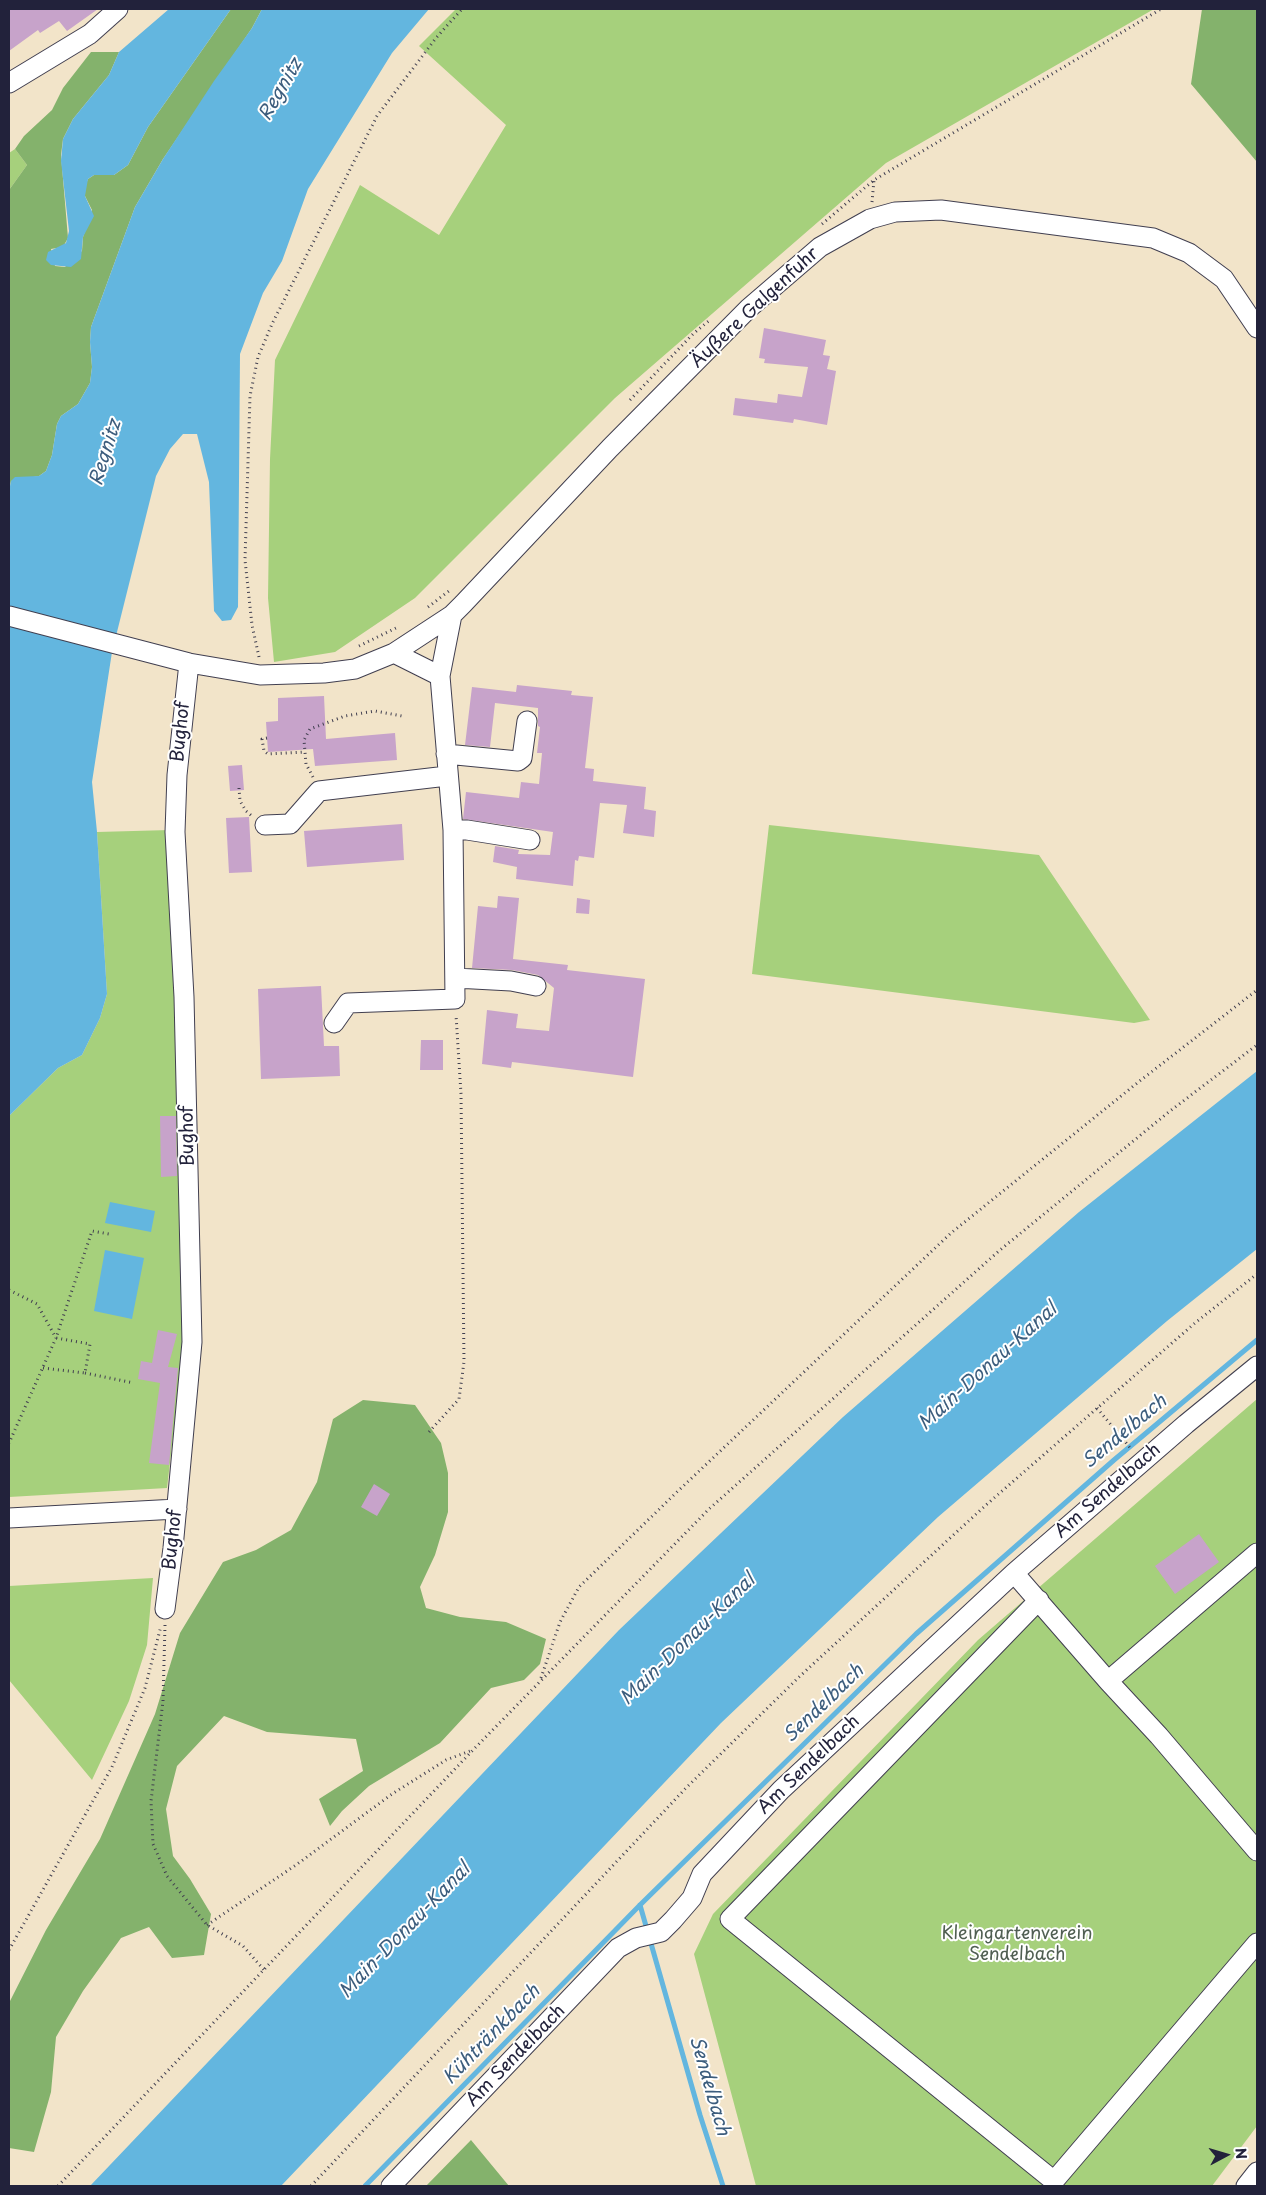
<!DOCTYPE html>
<html>
<head>
<meta charset="utf-8">
<style>
	body { margin:0 }
	#map { position:relative; width:1266px; height:2195px; overflow:hidden; background:#f2e4c9; font-family:"Playpen Sans",sans-serif }
	canvas { display:block }
	.frame { position:absolute; inset:0; border:10px solid #22223b; pointer-events:none }
	.north { position:absolute; left:1201px; top:2130px; width:50px; height:50px; -webkit-text-stroke:4px #fff; paint-order:stroke; rotate:84deg; font-size:14px; font-weight:700; line-height:20px; text-align:center; color:#22223b }
	.north::after { content:''; display:block; margin:auto; width:18px; height:22px; background:#22223b; clip-path:polygon(50% 0,100% 100%,50% 72%,0 100%) }
</style>
</head>
<body>
<div id="map">
<canvas width="1266" height="2195"></canvas>
<div class="frame"></div>
<div class="north">N</div>
</div>
<script>
const c = document.querySelector('canvas').getContext('2d');
c.lineJoin = 'round';
function fill(path, color) {
  c.fillStyle = color;
  c.fill(path, 'evenodd');
}
function shape(rows) {
  const path = new Path2D();
  for (const r of rows) {
    path.moveTo(r[0], r[1]);
    for (let i = 2; i < r.length; i += 2) path.lineTo(r[i], r[i + 1]);
  }
  return path;
}
function stroke(path, color, width, dash) {
  c.strokeStyle = color;
  c.lineWidth = width;
  c.lineCap = dash ? 'butt' : 'round';
  c.setLineDash(dash || []);
  c.stroke(path);
}
function write(font, color, halo, rows, align = 'center') {
  c.font = font + ' "Playpen Sans",sans-serif';
  c.lineWidth = 4;
  c.setLineDash([]);
  c.textBaseline = 'middle';
  c.strokeStyle = halo;
  c.fillStyle = color;
  for (const [text, x, y, turn = 0] of rows) {
    c.save();
    c.translate(x, y);
    c.rotate((+turn || 0) * Math.PI / 180);
    c.textAlign = isNaN(turn) ? turn : align;
    if (halo) c.strokeText(text, 0, 0);
    c.fillText(text, 0, 0);
    c.restore();
  }
}
const green = shape([
	[456,9,1154,9,886,163,615,398,415,598,335,652,274,662,268,598,270,459,275,360,360,185,439,235,506,125,419,46],
	[15,149,27,165,9,190,9,153],
	[769,825,1039,855,1150,1020,1134,1023,752,974],
	[170,830,175,928,184,1342,167,1488,9,1497,9,1116,58,1068,82,1055,100,1018,107,994,97,832],
	[1257,1399,1257,2126,1212,2186,756,2186,694,1954,713,1914,978,1640],
	[153,1578,147,1645,129,1701,92,1780,9,1680,9,1586]
]);
const forest = shape([
	[231,9,262,9,252,28,163,159,135,207,91,327,90,342,92,367,90,383,78,404,61,416,57,424,52,455,46,471,39,476,11,481,9,491,9,190,27,165,15,149,24,136,52,110,63,88,91,52,119,52,109,75,73,119,63,139,61,155,68,238,63,247,51,249,55,266,65,267,82,251,83,237,92,210,85,196,84,189,88,179,94,175,114,175,128,165,148,127],
	[1202,9,1257,9,1257,162,1191,84],
	[363,1400,415,1405,441,1443,448,1473,448,1512,435,1555,420,1587,426,1608,460,1617,506,1622,546,1639,540,1664,524,1680,491,1688,440,1743,369,1786,342,1811,330,1826,319,1799,363,1771,356,1739,267,1732,224,1716,177,1766,166,1809,173,1856,190,1879,211,1914,204,1955,172,1958,149,1927,121,1938,83,1991,56,2037,51,2092,34,2152,9,2148,9,2003,46,1930,100,1839,155,1714,180,1633,223,1562,256,1550,291,1530,317,1482,333,1419],
	[471,2140,509,2186,426,2186]
]);
const water = shape([
	[169,9,231,9,148,127,128,165,114,175,94,175,88,179,85,196,94,216,83,237,81,259,71,267,51,265,46,260,48,252,66,243,69,231,61,161,63,139,73,119,109,75,119,52],
	[262,9,429,9,392,53,308,189,282,261,263,293,240,354,238,607,231,620,222,621,214,611,209,482,197,434,183,434,170,449,156,476,112,652,92,782,97,832,107,994,100,1018,82,1055,58,1068,9,1116,9,491,11,481,15,477,39,476,46,471,52,455,57,424,61,416,78,404,90,383,92,367,90,342,91,327,135,207,163,159,214,81,252,28],
	[1257,1071,1257,1249,1167,1321,938,1517,721,1723,281,2186,90,2186,619,1630,843,1417,1079,1212],
	[110,1202,155,1211,151,1232,105,1223],
	[105,1250,144,1258,132,1319,94,1311]
]);
const stream = shape([
	[640,1905,700,2115,723,2186],
	[365,2186,640,1905,916,1634,1114,1460,1257,1340]
]);
const building = shape([
	[9,9,98,9,67,31,59,21,40,33,38,30,9,51],
	[764,328,826,340,823,355,830,356,827,369,836,371,827,425,794,419,793,423,733,415,735,398,777,403,778,394,802,397,808,367,764,363,765,359,759,358],
	[517,685,572,691,571,695,593,697,585,768,594,769,593,781,646,787,644,809,656,811,654,837,623,833,627,805,600,803,594,858,579,856,578,861,575,860,573,886,516,879,517,867,493,862,495,846,519,850,518,854,550,855,553,832,463,819,466,792,519,798,521,782,539,784,542,753,537,753,540,727,538,726,538,708,495,703,490,747,465,745,472,687,516,692],
	[324,696,326,739,395,733,397,760,315,766,313,749,268,752,266,722,278,721,278,698],
	[242,765,244,790,230,791,228,766],
	[249,817,252,872,229,873,226,818],
	[402,824,404,860,307,867,304,831],
	[498,896,519,898,513,959,568,965,567,970,645,979,633,1077,512,1062,511,1068,482,1064,487,1010,518,1014,516,1028,549,1031,554,988,538,975,512,970,472,968,478,906,497,908],
	[577,898,590,900,589,914,576,913],
	[321,986,324,1046,339,1046,340,1076,261,1079,258,989],
	[421,1040,443,1040,443,1070,420,1070],
	[160,1116,176,1116,177,1176,161,1177],
	[158,1330,177,1334,168,1367,178,1368,169,1465,149,1463,160,1383,138,1379,141,1361,152,1363],
	[374,1484,390,1494,377,1516,361,1507],
	[1199,1534,1219,1562,1175,1594,1155,1566]
]);
const path = shape([
	[872,202,874,180],
	[822,224,874,180,1161,9],
	[630,400,693,334,711,319],
	[428,607,449,591],
	[359,646,398,627],
	[259,657,252,625,245,560,250,396,258,357,272,324,377,116,436,38,462,9],
	[267,738,262,739,264,751,268,754,305,752],
	[313,777,306,764,304,740,310,729,345,716,375,711,402,716],
	[239,788,240,801,246,811,252,816],
	[9,1290,37,1304,56,1338,9,1443],
	[43,1368,85,1373,90,1344,56,1338,92,1231,109,1234],
	[85,1373,134,1383],
	[1097,1408,1132,1450],
	[429,1432,459,1399,464,1362,461,1094,456,1015],
	[165,1625,163,1701,151,1801,153,1844,167,1876,207,1925,243,1946,265,1971],
	[541,1678,560,1622,579,1587,678,1491,951,1233,1141,1080,1257,990],
	[207,1925,296,1865,392,1794,446,1760,470,1751],
	[9,1950,112,1767,145,1688,161,1626],
	[58,2186,473,1750,709,1509,1000,1250,1170,1111,1257,1045],
	[311,2186,685,1789,799,1677,986,1505,1195,1323,1257,1274]
]);
const minor = shape([
	[9,83,90,34,118,9],
	[9,616,189,663,260,675,324,673,355,669,394,653,452,615,463,604,610,448,749,308,820,247,870,219,895,212,941,210,1153,238,1189,253,1224,279,1257,328],
	[394,653,440,676],
	[446,754,518,761,522,758,527,721],
	[265,825,290,824,319,791,447,776],
	[453,830,467,830,530,840],
	[455,978,511,981,536,986],
	[334,1023,348,1003,455,999,453,830,440,676,452,615],
	[9,1518,177,1509],
	[1014,1573,1108,1681,1257,1553],
	[1039,1600,730,1919,1054,2181,1257,1943],
	[165,1609,173,1548,192,1342,184,997,175,832,177,775,189,663],
	[1108,1681,1159,1736,1257,1851],
	[391,2186,618,1948,636,1938,661,1932,673,1920,692,1898,702,1874,781,1790,1014,1573,1186,1424,1257,1366],
	[1246,2186,1257,2172]
]);
const streetNames = [
	["Äußere Galgenfuhr",755,308,-43],
	["Bughof",181,732,-84],
	["Bughof",188,1136,-91],
	["Am Sendelbach",1108,1491,-41],
	["Bughof",173,1540,-84],
	["Am Sendelbach",809,1765,-44],
	["Am Sendelbach",516,2056,-46]
];
const parkNames = [
	["Kleingartenverein",1017,1934],
	["Sendelbach",1017,1955]
];
const waterNames = [
	["Regnitz",281,90,-60],
	["Regnitz",106,453,-73],
	["Main-Donau-Kanal",988,1367,-42],
	["Sendelbach",1125,1432,-40],
	["Main-Donau-Kanal",688,1640,-44],
	["Sendelbach",824,1704,-44],
	["Main-Donau-Kanal",405,1931,-46],
	["Kühtränkbach",492,2035,-46],
	["Sendelbach",709,2086,74]
];
fill(green, '#a6d07c');
fill(forest, '#84b26c');
fill(water, '#63b6df');
stroke(stream, '#63b6df', 5);
fill(building, '#c7a3ca');
stroke(minor, '#413f50', 21);
stroke(path, '#413f50', 3, [1, 4]);
stroke(minor, '#fff', 19);
write('18px', '#22223b', '#fff', streetNames);
write('18px', '#505f52', '#fff', parkNames);
write('italic 19px', '#3c5d7d', '#fff', waterNames);
</script>
</body>
</html>
